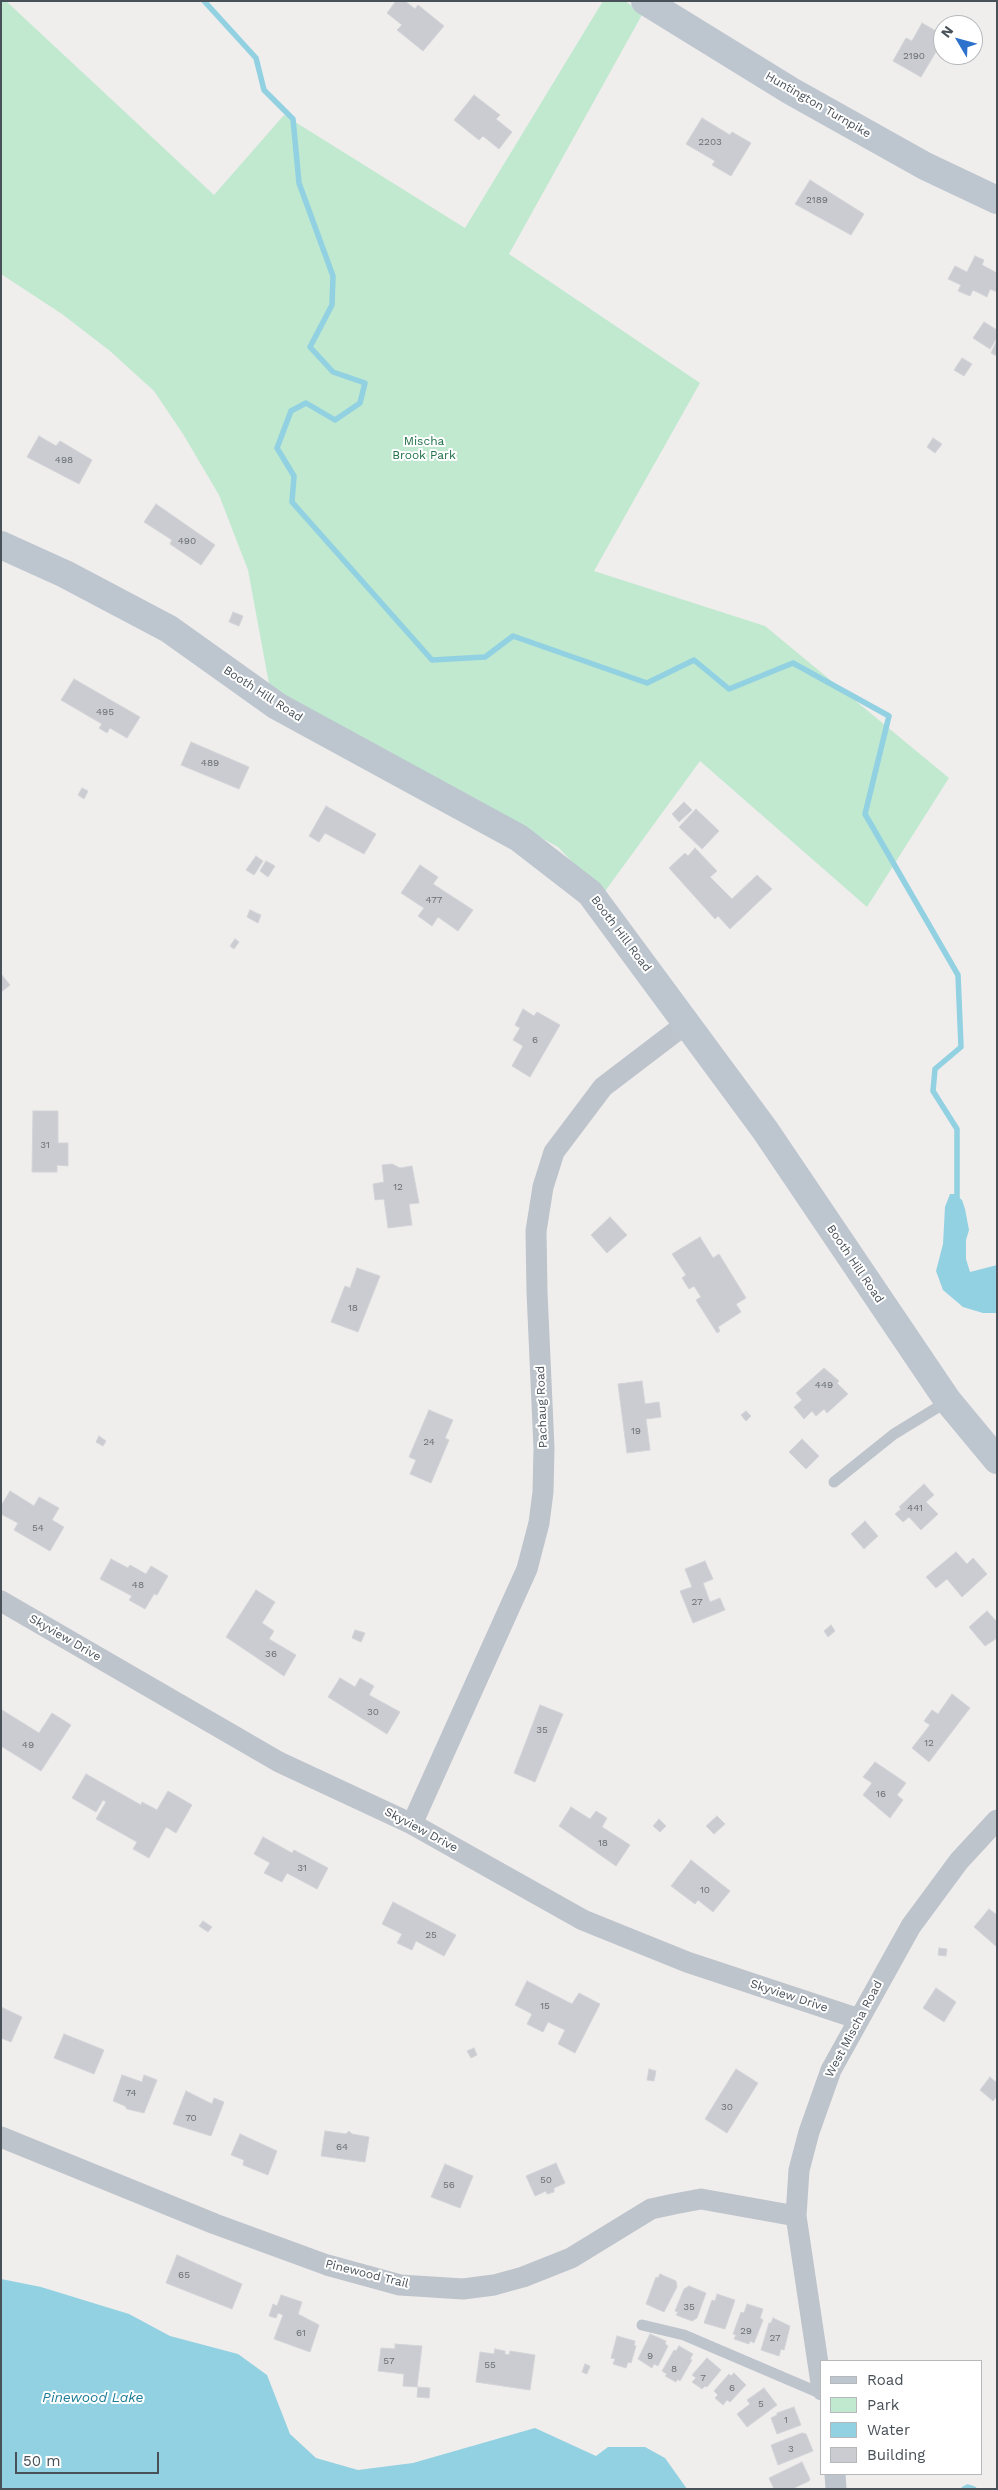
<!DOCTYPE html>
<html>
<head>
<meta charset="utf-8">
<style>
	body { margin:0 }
	#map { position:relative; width:998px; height:2490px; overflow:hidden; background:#f0eded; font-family:"Work Sans",sans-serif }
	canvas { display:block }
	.frame { position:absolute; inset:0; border:2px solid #485058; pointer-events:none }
	.legend { position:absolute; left:820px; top:2360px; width:162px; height:115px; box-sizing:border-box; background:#fff; border:1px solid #b6b9bc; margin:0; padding:6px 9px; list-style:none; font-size:15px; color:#485058 }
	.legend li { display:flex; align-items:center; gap:10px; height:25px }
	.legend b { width:25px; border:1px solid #b6b9bc }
	.north { position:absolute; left:933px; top:15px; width:50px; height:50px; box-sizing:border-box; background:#fff; border:1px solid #b6b9bc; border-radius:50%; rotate:307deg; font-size:14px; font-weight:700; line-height:20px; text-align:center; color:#485058 }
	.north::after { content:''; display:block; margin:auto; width:18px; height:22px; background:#2c71cb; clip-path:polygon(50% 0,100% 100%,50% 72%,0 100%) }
	.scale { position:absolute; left:15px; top:2452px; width:144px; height:22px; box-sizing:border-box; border:2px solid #485058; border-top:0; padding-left:6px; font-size:15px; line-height:18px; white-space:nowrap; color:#485058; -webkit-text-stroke:4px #fff; paint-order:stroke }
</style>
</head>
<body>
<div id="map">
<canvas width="998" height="2490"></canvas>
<div class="frame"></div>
<ul class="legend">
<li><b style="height:6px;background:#bdc6cf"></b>Road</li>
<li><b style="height:14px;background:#c0e9d0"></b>Park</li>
<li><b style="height:14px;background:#91d1e1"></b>Water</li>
<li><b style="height:14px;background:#cbccd1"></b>Building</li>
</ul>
<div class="north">N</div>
<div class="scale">50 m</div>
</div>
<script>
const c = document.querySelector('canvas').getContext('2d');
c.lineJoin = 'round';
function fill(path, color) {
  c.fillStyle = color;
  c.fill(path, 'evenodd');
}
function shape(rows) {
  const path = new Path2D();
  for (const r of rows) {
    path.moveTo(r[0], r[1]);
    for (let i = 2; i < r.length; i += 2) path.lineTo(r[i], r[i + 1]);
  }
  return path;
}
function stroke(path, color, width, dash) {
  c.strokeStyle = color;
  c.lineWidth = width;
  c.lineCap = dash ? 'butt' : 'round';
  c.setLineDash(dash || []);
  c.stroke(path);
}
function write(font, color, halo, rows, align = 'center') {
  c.font = font + ' "Work Sans",sans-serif';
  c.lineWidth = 4;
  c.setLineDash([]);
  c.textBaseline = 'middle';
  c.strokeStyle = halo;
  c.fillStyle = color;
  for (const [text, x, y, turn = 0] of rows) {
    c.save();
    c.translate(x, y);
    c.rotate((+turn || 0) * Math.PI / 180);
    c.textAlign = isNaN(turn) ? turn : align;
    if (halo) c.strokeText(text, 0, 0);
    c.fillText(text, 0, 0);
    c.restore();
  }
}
const green = shape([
	[1,1,6,1,214,195,284,115,465,228,603,1,625,1,643,13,509,254,700,383,594,571,765,626,949,778,867,907,700,761,603,894,558,847,270,689,248,570,219,495,183,434,154,391,110,351,62,314,1,274]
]);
const water = shape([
	[950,1194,955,1194,962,1200,965,1209,969,1230,966,1240,966,1259,970,1272,997,1265,997,1313,983,1313,963,1307,943,1290,936,1271,943,1244,945,1207],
	[1,2279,41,2287,129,2314,170,2336,238,2354,267,2375,290,2434,316,2458,358,2470,413,2463,535,2428,596,2456,608,2447,645,2447,665,2458,687,2489,1,2489]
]);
const stream = shape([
	[204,1,256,58,264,90,293,119,299,183,333,276,332,305,310,347,333,372,365,383,360,403,335,420,306,403,291,411,277,448,294,476,292,502,432,660,485,657,513,636,647,683,694,660,729,689,793,663,889,716,865,814,958,975,961,1047,935,1069,933,1091,957,1129,957,1202],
	[964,2489,968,2487,974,2489]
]);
const building = shape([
	[396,1,405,1,415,9,418,5,444,26,423,51,397,30,402,25,387,13,396,1],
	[922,23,943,35,943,40,921,77,893,61,906,38,912,41,922,23],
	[474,95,500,115,496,119,512,132,499,149,483,136,479,140,454,120,474,95],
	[702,118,730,135,732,132,751,143,731,176,712,165,715,161,686,144,702,118],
	[810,180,864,214,851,235,795,204,810,180],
	[975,256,984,260,982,265,997,273,997,292,990,289,987,297,973,290,970,296,958,291,961,285,948,279,955,266,967,272,975,256],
	[984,322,997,330,997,338,990,349,973,338,984,322],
	[997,340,997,356,991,353,997,340],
	[962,358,972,364,964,376,954,370,962,358],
	[39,436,56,446,60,441,92,460,79,484,27,457,39,436],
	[933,438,942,444,935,453,927,447,933,438],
	[156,504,215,545,201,565,170,544,172,540,144,522,156,504],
	[233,612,243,616,239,626,229,622,233,612],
	[74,679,140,717,127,738,110,728,107,733,99,728,102,724,61,700,74,679],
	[191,742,249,767,239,789,181,765,191,742],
	[82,788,88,791,84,799,78,795,82,788],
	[684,802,692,810,679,822,672,814,684,802],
	[326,806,376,834,364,854,325,833,319,842,309,836,326,806],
	[696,809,719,831,702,849,679,827,696,809],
	[695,848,717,871,710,877,732,899,757,875,772,889,730,929,718,916,715,919,669,868,685,853,688,856,695,848],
	[256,856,263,861,254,875,246,870,256,856],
	[266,861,275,866,268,877,260,871,266,861],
	[420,865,438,877,433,884,473,910,458,931,438,917,432,926,418,916,424,908,401,893,420,865],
	[250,910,261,915,258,923,247,917,250,910],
	[235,939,239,942,234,949,230,946,235,939],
	[1,974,10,985,1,992,1,974],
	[523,1009,534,1016,537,1012,560,1025,530,1077,512,1066,523,1046,513,1040,520,1028,515,1025,523,1009],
	[33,1111,58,1111,58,1143,68,1143,68,1166,57,1165,57,1172,32,1172,33,1111],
	[392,1164,400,1168,412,1166,419,1203,409,1204,412,1225,388,1228,384,1199,375,1200,373,1184,384,1182,382,1165,392,1164],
	[610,1217,627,1235,607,1253,591,1235,610,1217],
	[700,1237,713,1258,719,1254,746,1298,736,1304,741,1312,718,1327,720,1331,717,1333,696,1300,701,1297,694,1286,689,1289,682,1278,686,1275,672,1254,700,1237],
	[357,1268,380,1276,358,1332,331,1322,345,1286,350,1288,357,1268],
	[824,1368,839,1381,837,1383,848,1394,827,1413,824,1409,816,1416,812,1411,804,1419,794,1407,802,1400,796,1393,824,1368],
	[642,1381,645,1404,659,1402,661,1417,646,1419,650,1450,627,1453,618,1384,642,1381],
	[429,1410,453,1420,445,1438,449,1440,431,1483,410,1474,416,1460,409,1457,429,1410],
	[746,1411,751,1416,746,1421,741,1415,746,1411],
	[99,1436,106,1441,103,1446,96,1442,99,1436],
	[802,1439,819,1456,806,1469,789,1452,802,1439],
	[924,1484,934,1495,926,1502,938,1514,921,1530,909,1517,903,1522,895,1514,901,1509,899,1507,924,1484],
	[10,1491,34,1506,39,1497,59,1508,52,1520,64,1527,50,1551,14,1530,18,1523,1,1514,1,1506,10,1491],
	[865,1521,878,1536,864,1549,851,1534,865,1521],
	[956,1552,967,1564,973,1558,987,1574,962,1597,947,1579,936,1588,926,1577,956,1552],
	[111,1559,128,1568,130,1565,146,1574,151,1566,168,1576,157,1595,154,1594,145,1609,129,1600,132,1596,100,1579,111,1559],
	[705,1561,713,1579,703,1583,710,1602,720,1598,725,1610,693,1623,680,1591,692,1587,685,1569,705,1561],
	[256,1590,275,1602,262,1623,274,1631,269,1639,296,1655,284,1676,226,1637,256,1590],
	[987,1611,997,1622,997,1638,985,1646,969,1627,987,1611],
	[831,1625,835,1631,828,1637,824,1631,831,1625],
	[355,1630,365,1633,361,1642,352,1638,355,1630],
	[340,1678,355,1687,360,1678,374,1686,369,1695,400,1712,387,1734,328,1697,340,1678],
	[952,1694,970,1708,929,1762,912,1748,930,1725,924,1721,932,1710,938,1714,952,1694],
	[540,1705,563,1714,535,1782,514,1773,540,1705],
	[2,1710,39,1733,52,1713,71,1725,41,1771,1,1746,2,1710],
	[875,1762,906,1783,897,1795,903,1800,890,1818,863,1795,872,1783,863,1777,875,1762],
	[86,1774,141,1805,142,1802,157,1810,168,1791,192,1805,176,1833,166,1827,149,1858,133,1849,137,1842,96,1819,106,1802,103,1800,96,1812,72,1798,86,1774],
	[571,1807,590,1819,596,1811,607,1818,602,1827,630,1845,616,1866,559,1826,571,1807],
	[717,1816,725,1824,714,1834,706,1826,717,1816],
	[659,1819,666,1826,660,1832,653,1826,659,1819],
	[263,1837,292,1853,294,1850,328,1868,317,1889,287,1873,282,1882,264,1873,270,1863,254,1854,263,1837],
	[691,1860,730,1891,713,1912,698,1900,695,1904,671,1886,691,1860],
	[393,1902,456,1935,444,1956,416,1941,412,1950,397,1943,402,1934,382,1924,393,1902],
	[989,1909,997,1915,997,1947,974,1927,989,1909],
	[203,1921,212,1927,208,1932,199,1926,203,1921],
	[939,1948,947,1949,946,1956,938,1955,939,1948],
	[527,1981,572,2004,579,1993,600,2004,575,2053,558,2044,565,2030,548,2022,543,2032,527,2024,532,2014,515,2005,527,1981],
	[936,1988,956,2002,944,2022,923,2008,936,1988],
	[1,2007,22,2017,11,2042,1,2038,1,2007],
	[64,2034,104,2050,94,2074,54,2058,64,2034],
	[474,2048,477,2055,471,2058,467,2051,474,2048],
	[649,2069,656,2071,654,2081,647,2080,649,2069],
	[736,2069,758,2083,727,2133,705,2119,736,2069],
	[122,2075,142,2082,144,2075,157,2080,144,2113,127,2109,125,2106,113,2101,122,2075],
	[990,2077,997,2083,997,2096,993,2101,980,2090,990,2077],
	[186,2091,212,2104,214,2098,224,2102,211,2136,173,2124,186,2091],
	[325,2131,346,2134,349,2131,352,2134,369,2137,365,2162,321,2156,325,2131],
	[240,2134,277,2151,268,2175,243,2165,244,2160,231,2155,240,2134],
	[556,2163,565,2183,554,2188,554,2192,547,2194,546,2191,535,2196,526,2176,556,2163],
	[445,2164,473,2176,460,2208,431,2197,445,2164],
	[177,2255,242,2284,232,2309,166,2283,177,2255],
	[660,2274,676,2281,677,2287,664,2312,646,2304,656,2277,658,2278,660,2274],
	[689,2286,706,2293,697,2318,692,2321,676,2315,678,2312,675,2311,684,2289,689,2286],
	[717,2294,735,2300,725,2329,704,2323,712,2300,715,2301,717,2294],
	[281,2295,302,2302,298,2314,319,2325,310,2352,274,2339,283,2315,278,2313,276,2318,269,2316,273,2304,277,2306,281,2295],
	[747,2304,763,2309,760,2318,763,2320,754,2343,750,2341,749,2344,734,2339,736,2335,733,2334,741,2312,744,2313,747,2304],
	[773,2318,790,2326,784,2350,781,2349,779,2356,761,2350,769,2323,771,2323,773,2318],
	[650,2334,666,2341,665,2344,668,2346,658,2366,654,2364,652,2368,638,2359,650,2334],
	[617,2336,635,2341,634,2345,636,2346,631,2363,628,2362,626,2368,613,2364,615,2359,611,2358,617,2336],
	[395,2344,422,2346,417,2387,430,2388,429,2398,417,2397,418,2387,403,2386,404,2374,378,2371,381,2348,395,2349,395,2344],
	[679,2346,693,2354,690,2359,692,2360,680,2381,678,2379,676,2382,665,2376,667,2374,662,2371,674,2350,676,2351,679,2346],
	[495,2349,505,2351,505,2354,509,2355,510,2351,535,2355,530,2390,476,2382,480,2352,494,2354,495,2349],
	[707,2358,721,2370,707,2387,705,2386,702,2389,692,2382,696,2378,692,2375,707,2358],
	[585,2364,590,2366,587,2374,582,2372,585,2364],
	[734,2373,746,2385,730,2402,727,2400,723,2405,715,2398,718,2395,714,2391,729,2374,731,2376,734,2373],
	[764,2388,777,2405,747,2427,737,2414,750,2404,747,2400,764,2388],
	[794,2407,801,2425,777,2434,771,2418,777,2415,777,2413,794,2407],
	[802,2433,806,2434,813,2451,778,2465,771,2445,802,2433],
	[802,2462,810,2479,809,2481,792,2489,774,2489,769,2478,802,2462]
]);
const lane = shape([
	[834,1482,894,1434,948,1401],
	[642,2325,684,2335,822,2394]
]);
const street = shape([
	[1,1601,279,1762,412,1824,583,1920,687,1962,859,2019],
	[412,1824,527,1569,539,1523,543,1492,544,1448,537,1292,536,1231,543,1187,554,1152,603,1087,687,1023],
	[1,2137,215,2224,327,2265,400,2285,463,2289,494,2285,523,2277,571,2258,651,2209,674,2204,701,2199,796,2216],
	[822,2390,796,2216,799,2170,809,2132,831,2070,911,1926,959,1861,997,1820],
	[835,2474,836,2489]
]);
const secondary = shape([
	[645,1,791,91,925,166,997,200],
	[1,545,65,574,169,629,277,706,519,838,590,893,765,1130,948,1401,997,1460]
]);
const numberNames = [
	["2190",914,56],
	["2203",710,142],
	["2189",817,200],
	["498",64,460],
	["490",187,541],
	["495",105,712],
	["489",210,763],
	["477",434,900],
	["6",535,1040],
	["31",45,1145],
	["12",398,1187],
	["18",353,1308],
	["449",824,1385],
	["19",636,1431],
	["24",429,1442],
	["441",915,1508],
	["54",38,1528],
	["48",138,1585],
	["27",697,1602],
	["36",271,1654],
	["30",373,1712],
	["35",542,1730],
	["12",929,1743],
	["49",28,1745],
	["16",881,1794],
	["18",603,1843],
	["31",302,1868],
	["10",705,1890],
	["25",431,1935],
	["15",545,2006],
	["74",131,2093],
	["30",727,2107],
	["70",191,2118],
	["64",342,2147],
	["50",546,2180],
	["56",449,2185],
	["65",184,2275],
	["35",689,2307],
	["29",746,2331],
	["61",301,2333],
	["27",775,2338],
	["9",650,2356],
	["57",389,2361],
	["55",490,2365],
	["8",674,2369],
	["7",703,2378],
	["6",732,2388],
	["5",761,2404],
	["1",786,2420],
	["3",791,2449]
];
const streetNames = [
	["Huntington Turnpike",818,105,30],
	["Booth Hill Road",263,694,33],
	["Booth Hill Road",621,934,53],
	["Booth Hill Road",855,1264,56],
	["Pachaug Road",542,1407,-92],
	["Skyview Drive",65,1638,30],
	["Skyview Drive",421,1830,28],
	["Skyview Drive",789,1996,18],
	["West Mischa Road",854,2029,-62],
	["Pinewood Trail",367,2274,14]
];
const parkNames = [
	["Mischa",424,441],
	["Brook Park",424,455]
];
const waterNames = [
	["Pinewood Lake",93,2398]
];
fill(green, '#c0e9d0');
fill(water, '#91d1e1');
stroke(stream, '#91d1e1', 5.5);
fill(building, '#cbccd1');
stroke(building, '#d2d4d8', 1);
stroke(lane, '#bdc4cb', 11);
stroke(street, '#bdc4cb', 21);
stroke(secondary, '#bdc6cf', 28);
write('10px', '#696f76', null, numberNames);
write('12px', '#485058', '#fff', streetNames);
write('12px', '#217149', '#fff', parkNames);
write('italic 14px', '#1b7d97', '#fff', waterNames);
</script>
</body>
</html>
